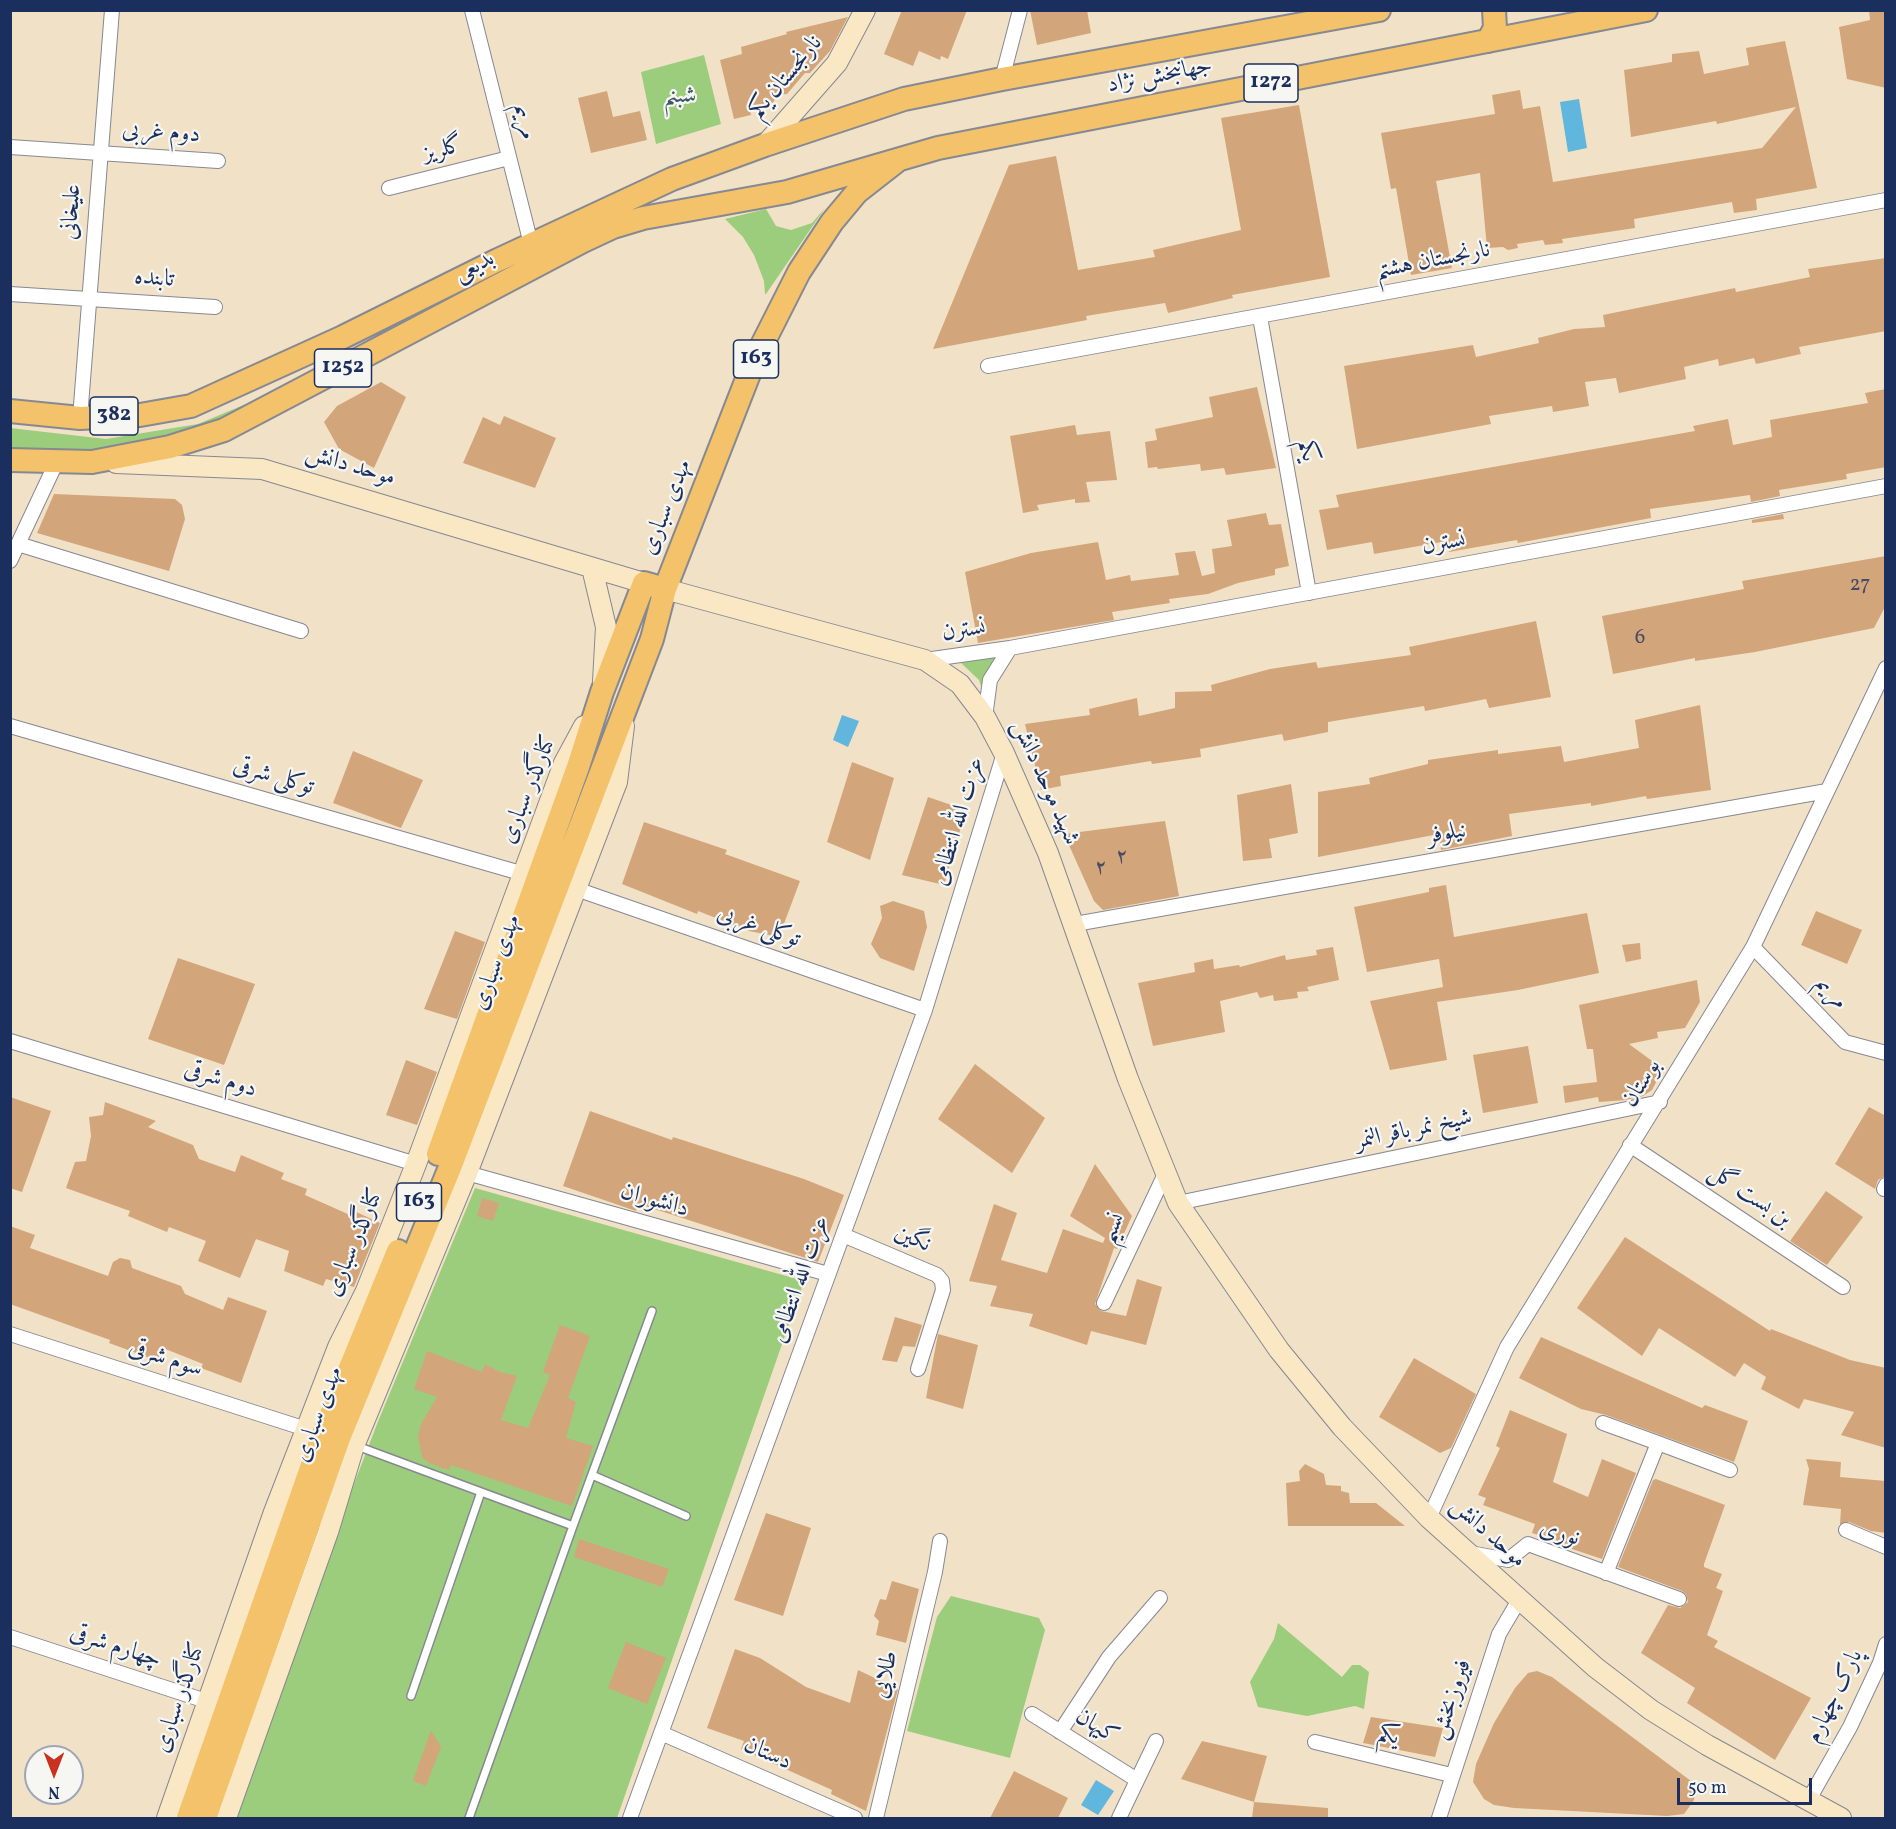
<!DOCTYPE html>
<html>
<head>
<meta charset="utf-8">
<style>
	body { margin:0 }
	#map { position:relative; width:1896px; height:1829px; overflow:hidden; background:#f1e2c7; font-family:Vollkorn,serif }
	canvas { display:block }
	.frame { position:absolute; inset:0; border:12px solid #1b2f5e; pointer-events:none }
	.north { position:absolute; left:24px; top:1745px; width:60px; height:60px; box-sizing:border-box; background:#f6f6f2; border:2px solid #9ea6b7; border-radius:50%; rotate:180deg; font-size:16px; font-weight:700; line-height:24px; text-align:center; color:#1b2f5e }
	.north::after { content:''; display:block; margin:auto; width:21px; height:27px; background:#c8321e; clip-path:polygon(50% 0,100% 100%,50% 72%,0 100%) }
	.scale { position:absolute; left:1677px; top:1778px; width:135px; height:27px; box-sizing:border-box; border:3px solid #1b2f5e; border-top:0; padding-left:8px; font-size:18px; line-height:21px; white-space:nowrap; color:#1b2f5e; -webkit-text-stroke:4px #f6f6f2; paint-order:stroke }
</style>
</head>
<body>
<div id="map">
<canvas width="1896" height="1829"></canvas>
<div class="frame"></div>
<div class="north">N</div>
<div class="scale">50 m</div>
</div>
<script>
const c = document.querySelector('canvas').getContext('2d');
c.lineJoin = 'round';
function fill(path, color) {
  c.fillStyle = color;
  c.fill(path, 'evenodd');
}
function shape(rows) {
  const path = new Path2D();
  for (const r of rows) {
    path.moveTo(r[0], r[1]);
    for (let i = 2; i < r.length; i += 2) path.lineTo(r[i], r[i + 1]);
  }
  return path;
}
function stroke(path, color, width, dash) {
  c.strokeStyle = color;
  c.lineWidth = width;
  c.lineCap = dash ? 'butt' : 'round';
  c.setLineDash(dash || []);
  c.stroke(path);
}
function write(font, color, halo, rows, align = 'center') {
  c.font = font + ' Vollkorn,Amiri,serif';
  c.lineWidth = 4.5;
  c.setLineDash([]);
  c.textBaseline = 'middle';
  c.strokeStyle = halo;
  c.fillStyle = color;
  for (const [text, x, y, turn = 0] of rows) {
    c.save();
    c.translate(x, y);
    c.rotate((+turn || 0) * Math.PI / 180);
    c.textAlign = isNaN(turn) ? turn : align;
    if (halo) c.strokeText(text, 0, 0);
    c.fillText(text, 0, 0);
    c.restore();
  }
}
const green = shape([
	[704,55,721,124,656,144,641,72],
	[825,208,766,294,765,294,764,281,754,255,743,237,725,219,766,209,776,226,791,230,812,223],
	[438,306,235,420,114,452,11,449,10,428,106,439,198,424,246,404],
	[999,656,981,686,979,680,961,663,968,658],
	[475,1188,804,1281,617,1818,235,1818,319,1575,377,1424],
	[951,1596,1039,1618,1045,1630,1010,1758,907,1731,937,1617],
	[1278,1623,1342,1677,1352,1665,1360,1665,1369,1672,1364,1709,1355,1706,1307,1716,1258,1707,1250,1682,1274,1639]
]);
const water = shape([
	[1579,99,1587,148,1568,152,1560,102],
	[842,715,859,721,848,747,833,740],
	[1096,1780,1114,1791,1098,1815,1081,1805]
]);
const building = shape([
	[902,10,967,10,948,59,941,56,940,60,919,51,913,66,884,54],
	[1030,10,1087,10,1091,33,1037,45],
	[1869,10,1886,10,1886,88,1847,79,1839,27,1870,20],
	[848,17,830,51,810,73,805,73,787,94,777,95,773,103,750,109,751,115,734,119,720,60,742,54,741,47,787,34,786,32],
	[1785,41,1817,188,1756,199,1757,210,1734,213,1732,202,1634,219,1635,228,1562,239,1563,243,1545,245,1543,240,1517,244,1518,248,1508,250,1503,247,1487,248,1480,173,1436,181,1452,268,1411,275,1396,188,1391,189,1381,133,1495,114,1492,95,1520,90,1523,109,1540,106,1553,182,1762,148,1796,107,1717,124,1716,121,1631,137,1624,70,1672,62,1672,54,1699,51,1704,74,1749,65,1746,48],
	[607,91,613,117,640,111,647,140,591,153,578,98],
	[1299,105,1330,277,1232,295,1233,298,1168,313,1165,303,1086,316,1087,320,933,349,1009,165,1056,156,1078,270,1155,257,1153,250,1241,230,1221,118],
	[1886,258,1886,331,1799,347,1801,354,1756,364,1754,358,1719,366,1718,359,1684,367,1686,379,1619,393,1616,378,1585,382,1589,406,1553,412,1552,406,1489,416,1491,424,1357,449,1344,366,1473,345,1476,357,1539,343,1538,338,1574,329,1605,327,1603,315,1735,288,1736,292,1810,277,1808,269],
	[381,382,406,397,374,468,339,449,324,422,337,406],
	[1257,387,1276,468,1226,475,1224,468,1201,471,1200,464,1158,469,1157,467,1148,468,1145,442,1157,440,1155,429,1213,417,1209,397],
	[1886,389,1886,467,1846,474,1847,479,1779,490,1780,496,1751,502,1750,495,1650,509,1651,518,1518,543,1517,540,1449,552,1447,541,1374,554,1372,542,1327,550,1319,510,1339,507,1336,495,1695,431,1693,426,1728,419,1733,445,1772,437,1770,420,1868,403,1865,393],
	[504,416,556,438,535,488,463,463,483,417,500,425],
	[1075,425,1077,435,1110,431,1117,480,1086,482,1090,502,1075,503,1075,499,1037,505,1039,510,1023,513,1010,436],
	[54,494,175,499,182,505,185,519,169,571,37,533],
	[1266,513,1269,525,1281,524,1289,566,1275,569,1275,575,1238,583,1208,594,1169,599,1170,603,1112,612,1114,620,978,643,965,572,1031,553,1098,542,1106,580,1130,575,1131,581,1179,575,1175,553,1195,551,1202,576,1215,573,1212,549,1232,546,1227,520],
	[1783,514,1784,519,1752,523,1752,520],
	[1886,556,1886,605,1874,628,1755,652,1695,661,1695,658,1613,674,1602,616,1744,589,1742,581],
	[1536,621,1551,697,1489,708,1486,699,1425,711,1424,706,1328,722,1328,732,1284,741,1282,734,1200,749,1201,757,1152,764,1151,761,1060,776,1061,786,1041,790,1025,724,1090,715,1089,709,1137,698,1139,716,1175,708,1175,692,1212,691,1211,685,1270,669,1316,662,1318,668,1411,655,1409,647],
	[1700,705,1711,790,1647,799,1646,796,1591,806,1591,803,1509,814,1512,836,1441,850,1439,834,1318,857,1318,792,1370,784,1369,778,1428,764,1428,760,1498,750,1498,754,1561,746,1564,762,1639,748,1635,720],
	[353,751,423,780,401,828,333,803],
	[852,762,894,778,870,860,827,842],
	[1291,784,1298,833,1269,839,1272,858,1243,861,1237,795],
	[928,797,966,810,944,885,902,875],
	[1165,821,1179,896,1103,910,1094,901,1064,834],
	[644,822,727,850,725,854,800,881,779,937,749,931,698,911,697,914,622,884],
	[1446,885,1454,937,1587,913,1599,973,1518,990,1437,1002,1447,1060,1390,1070,1370,1001,1443,987,1439,959,1367,972,1354,907,1429,892,1429,888],
	[893,901,924,911,927,927,914,971,880,958,871,944,882,918,880,906],
	[1816,911,1862,930,1847,964,1801,945],
	[455,931,485,942,457,1019,424,1009],
	[1640,943,1641,959,1626,962,1622,945],
	[1333,947,1339,980,1307,987,1309,991,1297,992,1298,998,1274,1001,1273,995,1260,998,1257,992,1220,1001,1225,1032,1153,1046,1138,983,1195,972,1194,963,1213,959,1214,969,1239,965,1240,967,1285,955,1286,960,1317,955,1316,950],
	[178,958,255,984,224,1065,148,1039],
	[1697,980,1700,1002,1685,1028,1657,1032,1658,1038,1629,1044,1663,1069,1652,1090,1643,1096,1626,1100,1599,1102,1598,1097,1565,1103,1563,1086,1597,1082,1593,1049,1587,1049,1579,1005],
	[1528,1046,1538,1103,1483,1113,1473,1055],
	[406,1060,437,1072,417,1125,386,1115],
	[975,1064,1045,1118,1012,1173,938,1119],
	[10,1097,51,1111,22,1192,10,1188],
	[105,1102,156,1121,148,1127,193,1145,199,1159,235,1172,241,1155,284,1173,281,1179,307,1189,305,1195,350,1215,352,1210,380,1223,354,1287,326,1279,323,1286,284,1271,289,1251,256,1239,240,1278,198,1261,206,1241,169,1227,167,1232,128,1216,130,1211,66,1188,75,1162,86,1161,91,1136,89,1117,103,1115],
	[1869,1107,1886,1116,1886,1176,1878,1180,1875,1189,1835,1164],
	[590,1111,672,1140,673,1137,804,1179,844,1195,818,1262,639,1204,636,1211,563,1186],
	[1095,1164,1132,1216,1117,1249,1114,1248,1095,1304,1101,1311,1126,1316,1137,1279,1162,1287,1146,1345,1091,1331,1087,1345,1029,1326,1033,1314,990,1306,997,1286,969,1281,994,1204,1017,1213,1001,1260,1047,1273,1063,1229,1103,1243,1105,1238,1070,1216],
	[1826,1191,1863,1217,1827,1265,1790,1241],
	[482,1198,499,1203,493,1221,477,1216],
	[10,1226,35,1235,30,1248,108,1276,113,1262,120,1258,130,1260,132,1268,181,1286,185,1294,223,1310,228,1297,267,1311,241,1383,201,1368,203,1364,163,1348,158,1361,109,1343,110,1340,10,1304],
	[1625,1237,1770,1331,1771,1329,1850,1360,1886,1368,1886,1448,1841,1435,1854,1412,1804,1399,1799,1409,1761,1389,1766,1377,1744,1363,1735,1377,1659,1328,1642,1356,1577,1308],
	[895,1317,922,1325,915,1347,903,1346,897,1362,882,1360],
	[560,1325,590,1336,568,1398,576,1402,566,1438,593,1446,572,1506,451,1465,449,1470,429,1463,422,1457,418,1437,421,1424,437,1397,414,1389,427,1351,482,1372,485,1364,500,1372,517,1376,501,1420,528,1428,550,1375,543,1372],
	[938,1334,978,1345,963,1409,926,1398],
	[1541,1337,1702,1408,1705,1405,1748,1421,1734,1462,1606,1415,1581,1409,1519,1378],
	[1414,1358,1476,1394,1451,1448,1440,1453,1379,1417],
	[1510,1410,1567,1434,1553,1482,1588,1497,1602,1459,1636,1473,1602,1559,1569,1548,1570,1545,1532,1533,1535,1524,1483,1505,1486,1498,1478,1495,1500,1448,1496,1446],
	[1806,1459,1841,1462,1840,1477,1886,1481,1886,1533,1871,1531,1849,1522,1840,1524,1841,1509,1803,1505,1809,1469],
	[1305,1464,1324,1474,1326,1485,1341,1486,1341,1491,1349,1493,1350,1503,1376,1503,1405,1526,1288,1526,1286,1483,1300,1481,1299,1471],
	[1656,1479,1725,1505,1704,1564,1704,1567,1722,1574,1716,1588,1723,1591,1707,1635,1718,1641,1714,1647,1811,1698,1775,1760,1687,1703,1695,1688,1641,1653,1668,1605,1680,1608,1688,1602,1686,1594,1682,1591,1618,1567,1653,1480],
	[766,1513,811,1528,783,1616,734,1600],
	[579,1539,669,1569,662,1587,574,1557],
	[892,1581,919,1589,906,1643,876,1635,879,1621,874,1616,880,1599,886,1600],
	[626,1642,666,1658,647,1704,608,1688],
	[735,1649,760,1658,806,1687,850,1703,858,1670,898,1689,866,1811,831,1794,832,1790,741,1749,744,1741,707,1728],
	[1537,1671,1552,1677,1695,1784,1694,1800,1687,1810,1684,1814,1667,1816,1514,1808,1494,1805,1484,1799,1473,1782,1476,1764,1494,1723,1515,1688,1528,1673],
	[1371,1717,1443,1728,1435,1757,1363,1743],
	[431,1730,441,1747,426,1786,413,1781],
	[1202,1741,1267,1756,1254,1802,1181,1779],
	[1014,1771,1068,1798,1058,1818,990,1818],
	[1254,1802,1328,1808,1328,1818,1252,1818]
]);
const lane = shape([
	[357,1446,573,1526,469,1818],
	[592,1475,686,1516],
	[573,1526,652,1311],
	[411,1696,481,1492]
]);
const street = shape([
	[472,10,531,244],
	[1002,79,1020,10],
	[10,147,218,161],
	[389,188,509,158],
	[10,294,215,307],
	[1260,317,1309,593],
	[988,366,1886,200],
	[80,418,112,10],
	[18,544,301,631],
	[10,561,57,461],
	[925,660,1010,648,1886,486],
	[985,717,990,680,1010,648],
	[10,726,524,874],
	[576,889,925,1010],
	[1075,924,1827,791],
	[1753,947,1845,1042,1886,1053],
	[10,1041,416,1164],
	[1630,1145,1843,1287],
	[467,1173,828,1274],
	[1884,1189,1886,1185],
	[1178,1203,1660,1102],
	[843,1235,937,1275,942,1281,943,1290,918,1369],
	[1104,1303,1165,1174],
	[10,1334,306,1429],
	[1603,1423,1658,1443,1606,1573],
	[1658,1443,1730,1470],
	[1429,1518,1507,1347,1753,947,1886,668],
	[1846,1530,1886,1547],
	[1470,1553,1508,1560,1528,1544,1679,1599],
	[10,1637,206,1701],
	[1032,1714,1137,1780],
	[1060,1732,1109,1657,1160,1598],
	[661,1733,855,1818],
	[1315,1742,1451,1775],
	[1808,1801,1850,1727,1880,1663,1886,1644],
	[630,1818,925,1010,1004,753],
	[876,1818,935,1572,940,1541],
	[1119,1818,1156,1741],
	[1439,1818,1499,1634,1519,1600]
]);
const secondary = shape([
	[765,145,837,63,865,10],
	[116,463,262,469,644,583],
	[592,568,606,627,603,681],
	[665,589,925,660,960,684,985,717,1004,753,1048,853,1128,1079,1178,1203,1279,1350,1342,1427,1429,1518,1595,1667,1651,1710,1707,1745,1841,1818],
	[167,1818,274,1512,338,1347,366,1291,416,1164,564,763,584,726],
	[226,1818,328,1532,354,1446,467,1173,617,782,624,726]
]);
const primary = shape([
	[1488,41,1495,28,1494,10],
	[10,411,80,418,140,415,191,406,343,337,498,260,672,179,765,145,904,99,1002,79,1379,10],
	[10,460,92,462,170,447,224,430,583,241,613,227,643,218,787,192,938,148,1646,10],
	[438,1154,578,767,602,692,644,583,665,589],
	[188,1818,323,1434,398,1251],
	[205,1818,339,1438,451,1165,652,639,665,589,754,361,799,272,832,222,857,192,898,160]
]);
const numberNames = [
	["27",1860,586],
	["6",1640,639],
	["۲",1122,858],
	["۲",1101,869]
];
const shields = [
	[1271,83,54],
	[756,359,45],
	[343,368,57],
	[114,416,48],
	[419,1202,45]
];
const shieldNames = [
	["1272",1271,83],
	["163",756,359],
	["1252",343,368],
	["382",114,416],
	["163",419,1202]
];
const streetNames = [
	["جهانبخش نژاد",1160,77,-11],
	["نارنجستان یکم",787,78,-50],
	["مریم",523,122,76],
	["دوم غربی",161,134,4],
	["گلریز",443,151,-14],
	["علیخانی",73,212,-86],
	["نارنجستان هشتم",1433,262,-11],
	["بدیعی",475,268,-28],
	["تابنده",154,280,4],
	["یکم",1306,451,80],
	["موحد دانش",350,467,17],
	["مهدی سباری",668,508,-68],
	["نسترن",1444,545,-10],
	["نسترن",964,632,-8],
	["توکلی شرقی",273,778,16],
	["شهید موحد دانش",1044,783,66],
	["کنارگذر سباری",530,790,-68],
	["عزت الله انتظامی",960,822,-73],
	["نیلوفر",1447,835,-10],
	["توکلی غربی",758,928,19],
	["مهدی سباری",498,963,-69],
	["مریم",1830,994,46],
	["دوم شرقی",220,1081,17],
	["بوستان",1643,1084,-58],
	["شیخ نمر باقر النمر",1414,1131,-12],
	["بن بست گل",1749,1197,34],
	["دانشوران",654,1202,16],
	["نسیم",1114,1229,-65],
	["نگین",912,1240,23],
	["کنارگذر سباری",356,1243,-67],
	["عزت الله انتظامی",802,1280,-70],
	["سوم شرقی",165,1360,18],
	["مهدی سباری",320,1415,-69],
	["موحد دانش",1487,1534,42],
	["نوری",1559,1535,16],
	["چهارم شرقی",115,1648,18],
	["طلایی",887,1675,-76],
	["پارک چهارم",1836,1697,-64],
	["کنارگذر سباری",181,1698,-71],
	["فیروزبخش",1453,1700,-71],
	["کیهان",1096,1728,32],
	["یکم",1388,1737,14],
	["دستان",767,1755,24]
];
const parkNames = [
	["شبنم",680,98]
];
fill(green, '#9ccd7c');
fill(water, '#60b6dc');
fill(building, '#d3a57a');
stroke(lane, '#868892', 10);
stroke(street, '#868892', 16);
stroke(secondary, '#868892', 22);
stroke(primary, '#868892', 26);
stroke(lane, '#fff', 7);
stroke(street, '#fff', 14);
stroke(secondary, '#fae7c3', 20);
stroke(primary, '#f3c26a', 22);
write('21px', '#494c65', null, numberNames);
for (const [x, y, w] of shields) {
  const box = new Path2D();
  box.roundRect(x - w / 2, y - 19, w, 38, 4.5);
  c.fillStyle = '#f6f6f2';
  c.fill(box);
  stroke(box, '#1b2f5e', 1.5);
}
write('bold 22px', '#1b2f5e', null, shieldNames);
write('24px', '#1b2f5e', '#f6f6f2', streetNames);
write('24px', '#3b5666', '#f6f6f2', parkNames);
</script>
</body>
</html>
